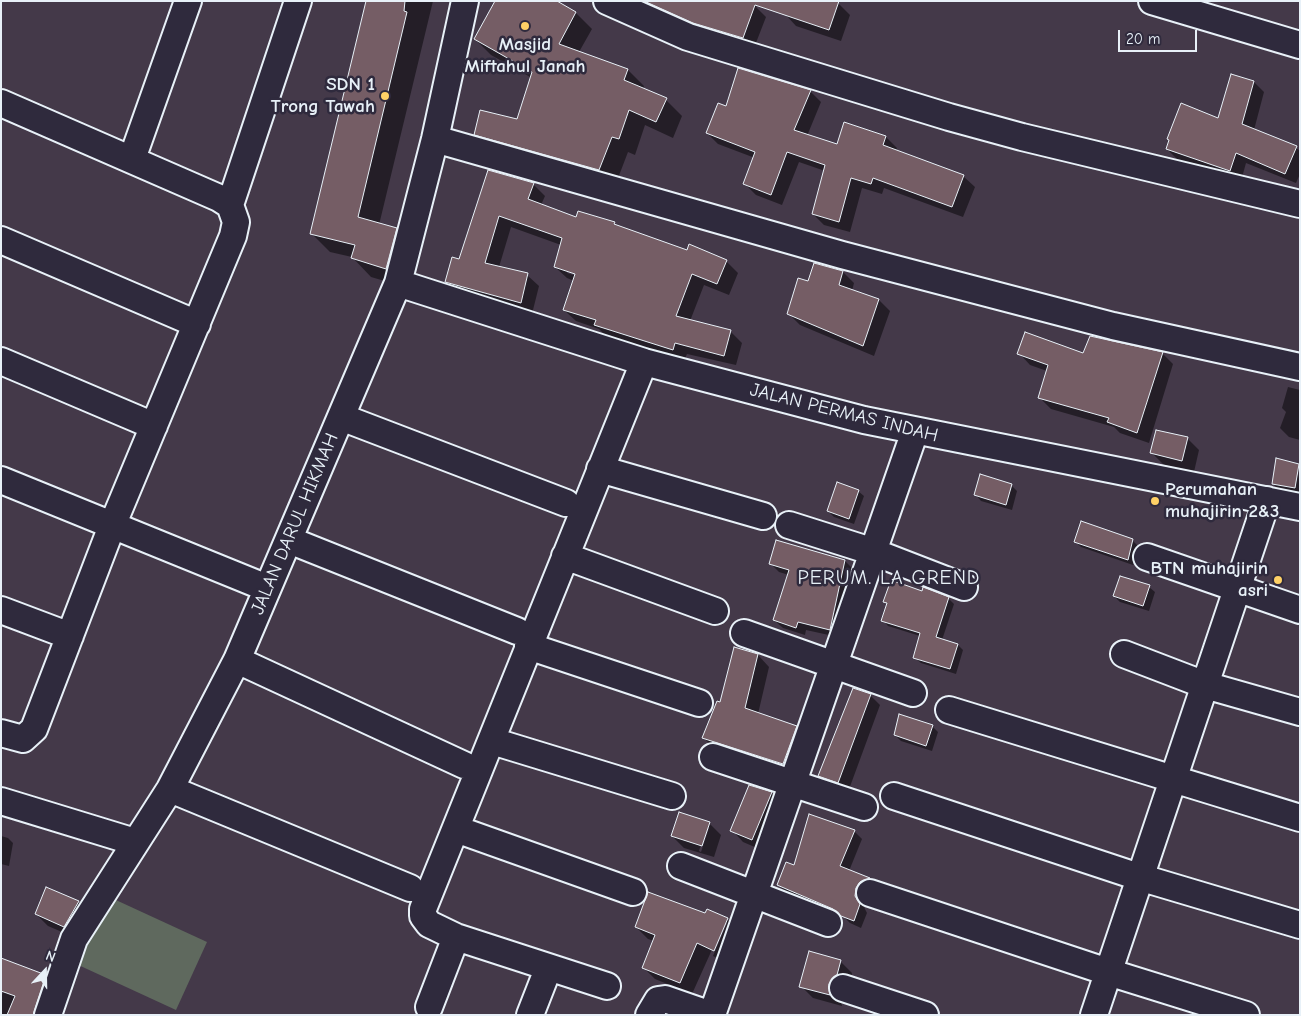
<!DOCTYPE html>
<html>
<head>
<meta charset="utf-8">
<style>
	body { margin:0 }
	#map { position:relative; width:1301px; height:1016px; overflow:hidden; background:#443949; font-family:"Comic Neue",sans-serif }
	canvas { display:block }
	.frame { position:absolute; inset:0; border:2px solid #e8f1f8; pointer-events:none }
	.north { position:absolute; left:20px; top:946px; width:50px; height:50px; -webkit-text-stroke:4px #2f2a3d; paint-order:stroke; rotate:21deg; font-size:14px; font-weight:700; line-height:20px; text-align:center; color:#e8f1f8 }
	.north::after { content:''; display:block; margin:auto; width:18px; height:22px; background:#e8f1f8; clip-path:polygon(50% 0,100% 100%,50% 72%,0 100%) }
	.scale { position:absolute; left:1118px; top:30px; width:79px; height:22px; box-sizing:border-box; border:2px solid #e8f1f8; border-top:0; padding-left:6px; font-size:15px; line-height:18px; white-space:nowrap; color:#e8f1f8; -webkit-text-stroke:4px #2f2a3d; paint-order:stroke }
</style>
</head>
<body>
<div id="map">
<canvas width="1301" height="1016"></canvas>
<div class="frame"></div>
<div class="north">N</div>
<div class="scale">20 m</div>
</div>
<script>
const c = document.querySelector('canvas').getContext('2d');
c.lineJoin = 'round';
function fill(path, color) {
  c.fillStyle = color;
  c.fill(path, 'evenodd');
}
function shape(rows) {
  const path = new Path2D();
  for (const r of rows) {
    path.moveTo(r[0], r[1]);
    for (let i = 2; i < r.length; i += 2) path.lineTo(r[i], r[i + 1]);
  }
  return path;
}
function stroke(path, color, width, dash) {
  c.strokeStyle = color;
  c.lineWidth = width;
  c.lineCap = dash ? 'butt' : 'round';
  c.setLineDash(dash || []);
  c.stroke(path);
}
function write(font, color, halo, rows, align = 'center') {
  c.font = font + ' "Comic Neue",sans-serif';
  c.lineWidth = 5;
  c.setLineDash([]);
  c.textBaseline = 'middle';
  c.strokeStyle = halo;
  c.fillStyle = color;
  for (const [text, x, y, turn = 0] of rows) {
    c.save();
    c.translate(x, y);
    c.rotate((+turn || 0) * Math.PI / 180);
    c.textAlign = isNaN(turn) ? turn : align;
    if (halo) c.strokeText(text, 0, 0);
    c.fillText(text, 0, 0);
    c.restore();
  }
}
const green = shape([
	[105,895,207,942,176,1010,74,963]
]);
const shadow = shape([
	[380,1,433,1,379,225,396,230,415,248,405,287,371,277,352,257,330,252,311,233],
	[554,1,576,13,592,29,579,52,628,70,644,86,643,89,666,100,682,116,673,138,645,125,635,155,628,152,615,186,492,150,476,134,518,121,532,78,491,55,475,39],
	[758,1,756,7,766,17,754,48,682,23,671,12],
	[838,3,850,15,841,41,796,26,785,14],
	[1254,82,1264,92,1254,130,1296,148,1300,151,1300,174,1296,183,1246,163,1241,181,1177,159,1167,149,1219,120],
	[810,91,821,102,807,136,837,145,845,124,886,137,897,148,896,151,963,176,975,187,963,217,884,188,882,194,862,188,850,232,824,225,813,214,825,171,799,162,782,205,756,195,745,184,755,158,718,144,707,133,727,108],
	[489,171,533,184,545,196,541,205,577,218,614,223,617,226,687,252,690,246,727,262,738,273,729,295,704,285,690,321,730,331,742,343,736,365,687,354,684,361,607,337,599,329,576,321,564,310,574,281,567,278,555,267,561,245,511,227,499,267,527,275,539,286,532,314,458,294,446,282,460,261],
	[567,270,580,277,567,273],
	[815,264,843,272,854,283,852,291,879,300,890,311,874,356,800,325,788,313,809,283],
	[1019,353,1162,353,1173,364,1149,443,1120,433,1114,427,1051,409,1040,398,1047,371,1030,365],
	[1288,387,1300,390,1300,440,1289,437,1280,428,1286,412,1282,408],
	[1187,438,1199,450,1194,472,1164,465,1152,453],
	[1298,465,1300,497,1283,494,1273,484],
	[981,476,1012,486,1017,491,1012,510,981,501,976,495],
	[858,491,864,496,854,524,834,517,828,511],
	[1132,540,1138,546,1133,565,1081,547,1076,542],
	[845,561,853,569,838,637,806,630,805,635,783,628,774,620,789,575,779,572,771,564],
	[1149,587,1155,592,1149,611,1120,602,1114,596],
	[922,592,948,598,954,604,942,640,958,645,963,650,956,674,921,663,915,658,920,636,888,626,883,620,888,605,884,601],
	[758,655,769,667,758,714,796,727,808,739,795,776,716,750,704,738,720,704],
	[870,695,880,705,848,792,830,786,820,776],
	[932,726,938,732,932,751,901,741,895,735],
	[771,793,783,805,764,851,743,842,732,830],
	[709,823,721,835,714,857,684,848,672,836],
	[706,828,709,828,701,852,699,851],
	[854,831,862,839,849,871,869,879,876,886,863,896,863,905,867,913,861,928,850,923,843,916,786,892,778,885,795,867],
	[1,836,8,838,13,843,9,866,1,864],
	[78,902,90,913,76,938,48,926,36,914],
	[727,919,739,931,726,962,713,956,727,923,724,923,692,994,655,979,643,967,654,941,648,939,636,927],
	[840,961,852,973,849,987,840,996,842,1006,813,998,801,986],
	[15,965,45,976,55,985,45,1015,1,1015,1,997]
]);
const building = shape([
	[366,1,405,1,404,11,407,12,358,217,397,228,386,269,351,258,355,245,310,234,366,1],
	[495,1,557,1,576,12,559,44,628,69,624,80,667,98,656,122,629,110,619,139,612,137,599,170,474,135,480,110,517,119,532,72,474,39,495,1],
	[644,1,839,1,829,30,755,5,743,38,693,23,644,1],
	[738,68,811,90,794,130,837,144,844,122,886,136,883,145,964,175,952,207,873,178,871,184,851,178,839,222,812,214,825,165,787,152,771,195,743,184,755,152,706,133,718,103,726,106,738,68],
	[1231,74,1254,81,1242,124,1297,146,1285,174,1236,153,1230,171,1166,149,1169,140,1167,139,1181,103,1218,118,1231,74],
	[488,170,534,183,528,199,576,217,578,211,615,222,614,224,687,250,689,244,727,260,717,284,692,274,676,316,731,330,724,356,675,343,673,350,594,325,596,320,563,310,575,274,554,267,562,238,499,216,485,263,528,273,521,303,445,282,452,257,459,259,488,170],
	[814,263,843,271,839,285,879,299,863,346,787,314,798,278,808,281,814,263],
	[1025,332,1083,353,1090,336,1163,352,1137,433,1107,422,1109,418,1038,398,1048,365,1017,354,1025,332],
	[1156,430,1188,437,1182,461,1150,453,1156,430],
	[1276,458,1299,464,1295,488,1272,484,1276,458],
	[980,474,1012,484,1006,505,974,495,980,474],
	[837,482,859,490,849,519,827,511,837,482],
	[1081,521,1133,539,1128,560,1074,542,1081,521],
	[776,540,845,560,830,630,798,622,796,628,773,620,789,570,769,564,776,540],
	[1120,576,1150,585,1143,606,1113,596,1120,576],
	[891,580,922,591,923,587,949,597,936,637,958,644,950,669,913,658,920,633,881,621,887,603,883,602,891,580],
	[734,647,758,654,745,708,797,726,783,764,702,738,717,701,720,702,734,647],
	[853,688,871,694,838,783,818,776,853,688],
	[899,714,933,725,926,746,894,735,899,714],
	[749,785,772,792,752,840,730,831,749,785],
	[679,812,710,822,702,846,671,836,679,812],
	[809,814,855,830,840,866,870,878,860,882,856,888,855,896,860,904,854,921,841,916,833,909,777,885,786,862,794,865,809,814],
	[46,887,79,901,64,927,35,914,46,887],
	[648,892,705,913,707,909,728,918,714,951,697,943,680,983,642,968,655,935,635,927,648,892],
	[809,951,841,960,837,975,829,984,830,995,799,987,809,951],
	[1,958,46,975,33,1015,7,1015,15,996,1,991,1,958]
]);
const minor = shape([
	[607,1,688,37,949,117,1022,137,1300,204],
	[1152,1,1300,45],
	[1,103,219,198,230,205,236,222,233,236,112,526,34,729,23,739,1,733],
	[435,139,842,255,1113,326,1300,367],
	[132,159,188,1],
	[230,205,298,1],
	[1,240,197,324],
	[398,283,644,362,864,420,1300,507],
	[1,361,154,426],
	[341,417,566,503],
	[600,469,763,516],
	[1,480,267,588],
	[789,525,871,551,964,587],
	[289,540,517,631],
	[565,556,715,611],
	[1147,557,1300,610],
	[1,610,70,636],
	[744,633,913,693],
	[528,646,699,703],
	[1124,654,1205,685,1300,712],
	[237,660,464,765],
	[949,710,1300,818],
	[492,741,672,796],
	[713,757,864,807],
	[170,789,410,888],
	[894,796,1139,877,1300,925],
	[1,801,135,842],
	[456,829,633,892],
	[681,866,828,923],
	[870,893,1108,972,1246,1015],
	[607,986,456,937,429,924,423,916,423,909,644,362],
	[843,988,925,1015],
	[429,1007,456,937],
	[48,1015,74,939,170,789,237,660,398,283,435,139,465,1],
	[530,1015,548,969],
	[649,1015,658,1000,665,999,711,1015],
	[712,1015,915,431],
	[1094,1015,1267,500]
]);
const markers = [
	[525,26,5,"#ffd166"],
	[385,96,5,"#ffd166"],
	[1155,501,5,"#ffd166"],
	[1278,580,5,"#ffd166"]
];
const poiNames = [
	["Masjid",525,45,"center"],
	["Miftahul Janah",525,67,"center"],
	["SDN 1",375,85],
	["Trong Tawah",375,107],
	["Perumahan",1165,490,"left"],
	["muhajirin 2&3",1165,512,"left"],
	["BTN muhajirin",1268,569],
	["asri",1268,591]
];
const streetNames = [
	["JALAN PERMAS INDAH",844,413,14],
	["JALAN DARUL HIKMAH",295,524,-67]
];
const neighbourhoodNames = [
	["PERUM. LA GREND",889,578]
];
fill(green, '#5f695e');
fill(shadow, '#0007');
fill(building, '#755d65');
stroke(building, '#e8f1f8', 1);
stroke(minor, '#e8f1f8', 30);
stroke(minor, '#2f2a3d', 26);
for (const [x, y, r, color] of markers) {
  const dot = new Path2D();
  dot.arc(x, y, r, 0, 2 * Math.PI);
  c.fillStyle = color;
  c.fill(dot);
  stroke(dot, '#2f2a3d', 2);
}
write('bold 19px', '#e8f1f8', '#2f2a3d', poiNames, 'right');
write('19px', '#e8f1f8', '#2f2a3d', streetNames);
c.letterSpacing = '1px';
write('20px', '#e8f1f8', '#2f2a3d', neighbourhoodNames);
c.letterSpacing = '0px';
</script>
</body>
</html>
